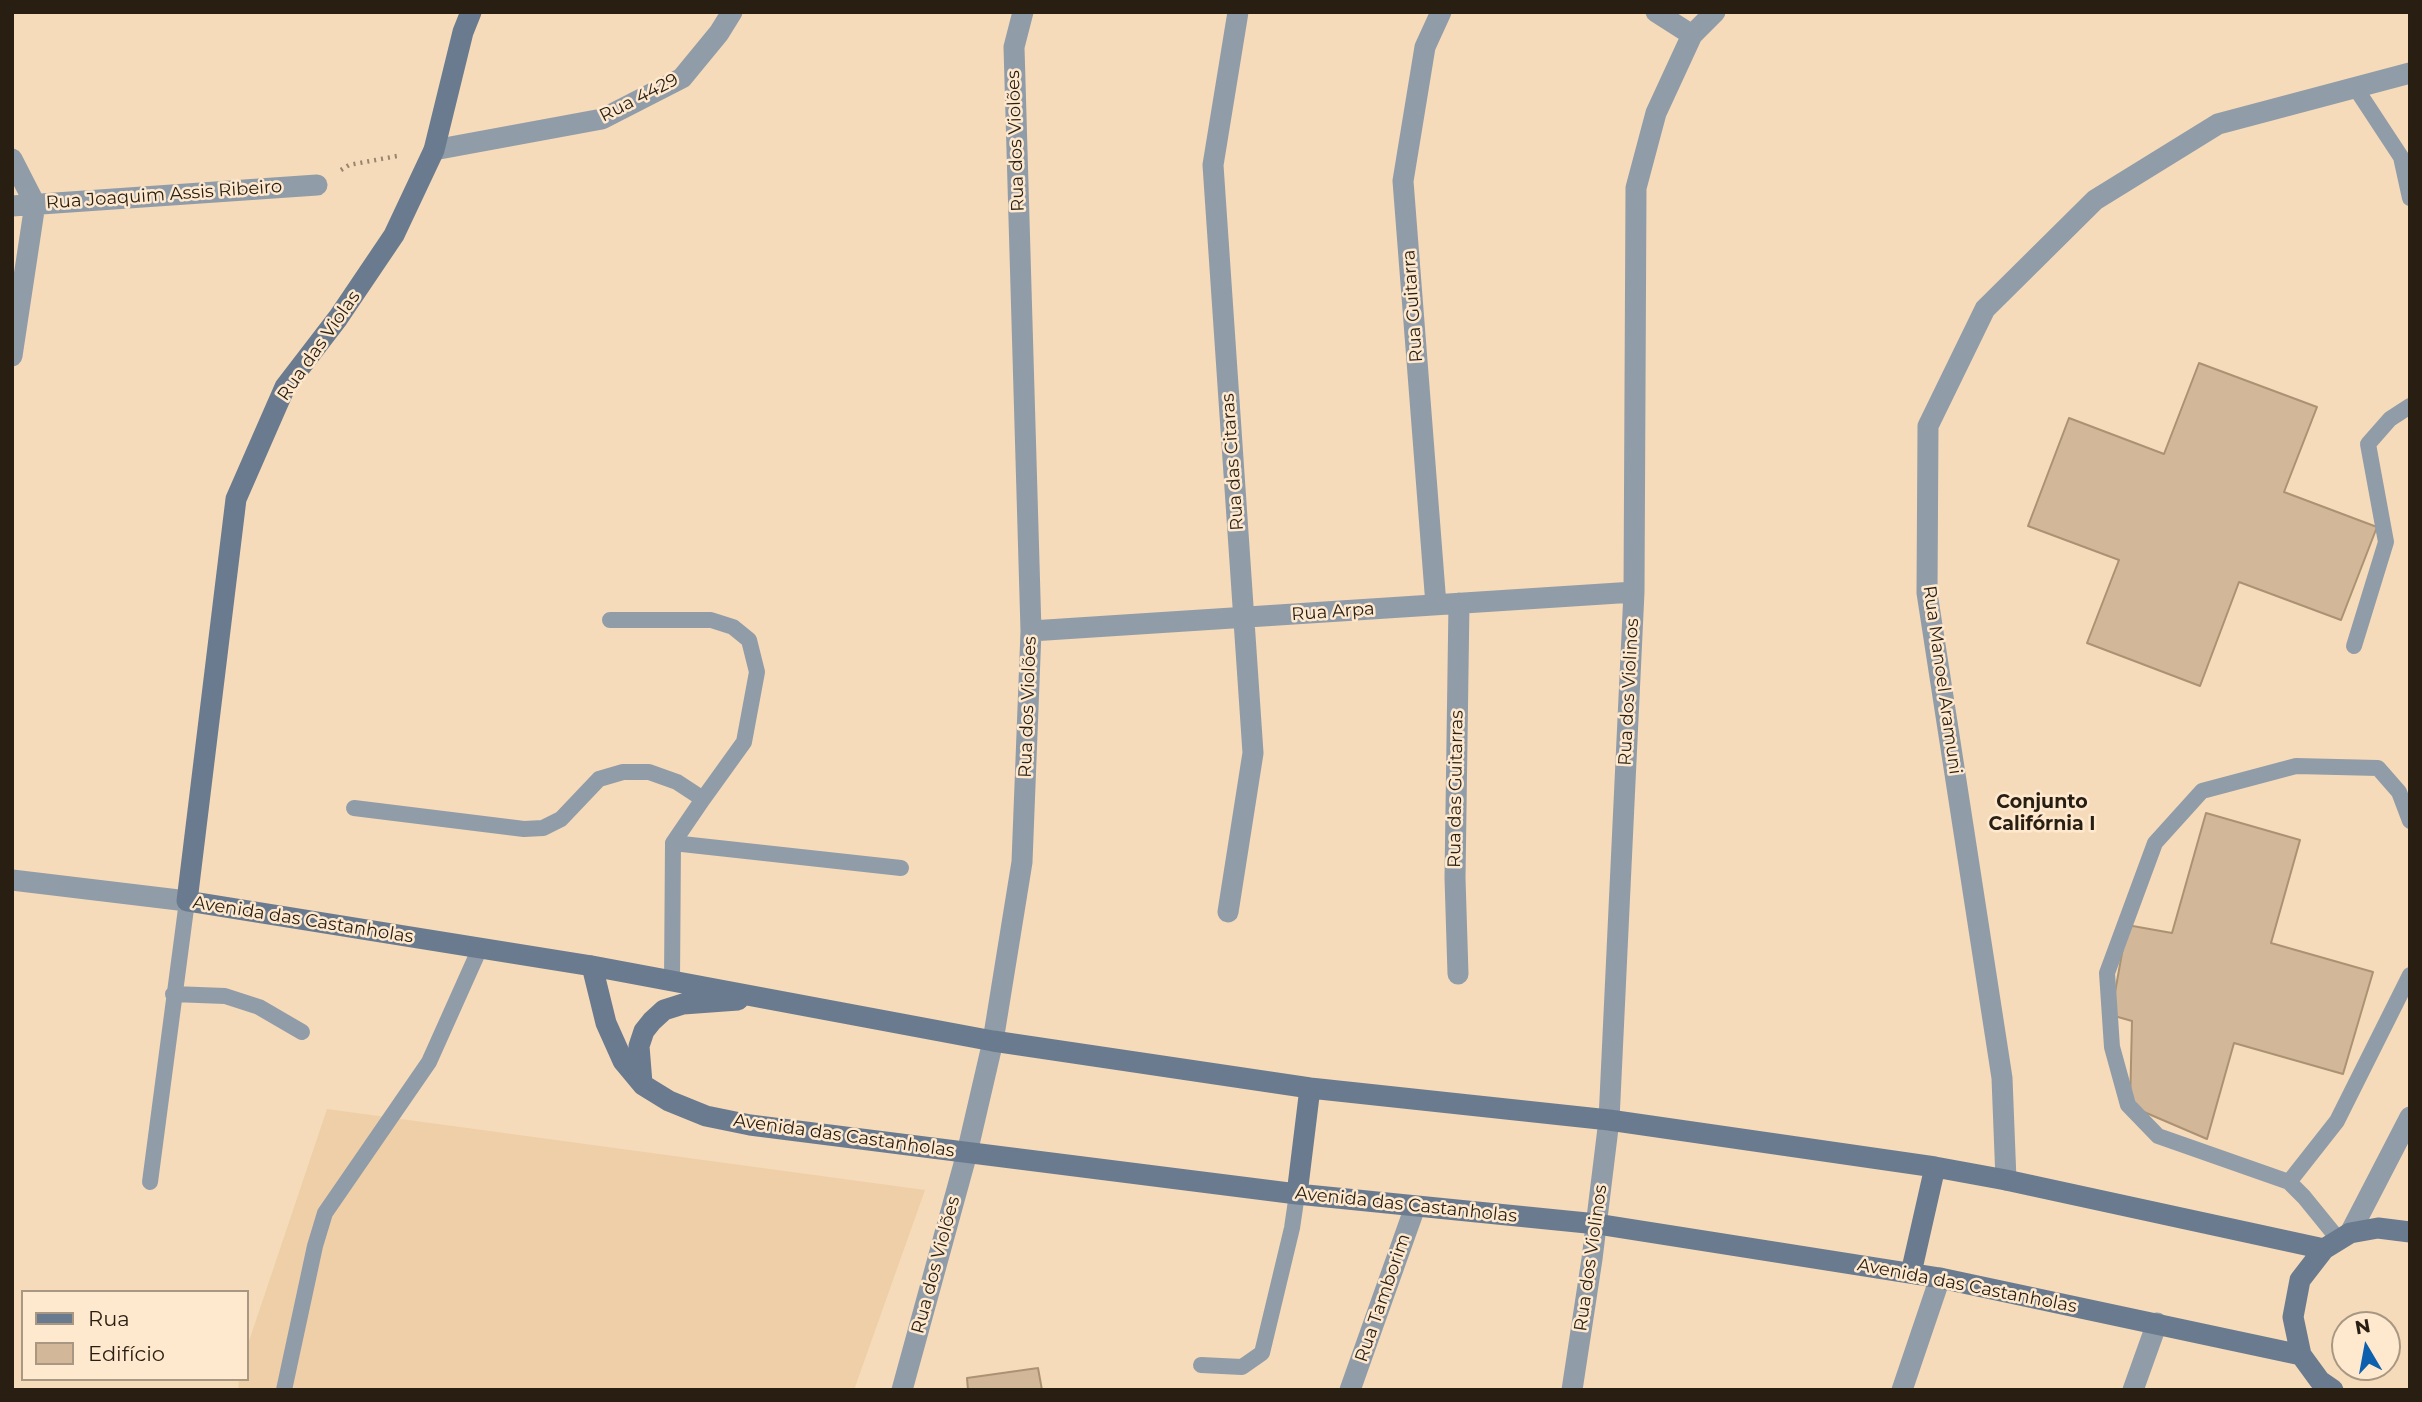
<!DOCTYPE html>
<html>
<head>
<meta charset="utf-8">
<style>
	body { margin:0 }
	#map { position:relative; width:2422px; height:1402px; overflow:hidden; background:#f5dbba; font-family:Montserrat,sans-serif }
	canvas { display:block }
	.frame { position:absolute; inset:0; border:14px solid #281e12; pointer-events:none }
	.legend { position:absolute; left:21px; top:1290px; width:228px; height:91px; box-sizing:border-box; background:#fee9cf; border:2px solid #a89883; margin:0; padding:9px 12px; list-style:none; font-size:21px; color:#281e12 }
	.legend li { display:flex; align-items:center; gap:14px; height:35px }
	.legend b { width:35px; border:2px solid #a89883 }
	.north { position:absolute; left:2331px; top:1311px; width:70px; height:70px; box-sizing:border-box; background:#fee9cf; border:2px solid #a89883; border-radius:50%; rotate:350deg; font-size:19px; font-weight:700; line-height:28px; text-align:center; color:#281e12 }
	.north::after { content:''; display:block; margin:auto; width:24px; height:32px; background:#0c60ae; clip-path:polygon(50% 0,100% 100%,50% 72%,0 100%) }
</style>
</head>
<body>
<div id="map">
<canvas width="2422" height="1402"></canvas>
<div class="frame"></div>
<ul class="legend">
<li><b style="height:9px;background:#6b7b8f"></b>Rua</li>
<li><b style="height:19px;background:#d2b898"></b>Edifício</li>
</ul>
<div class="north">N</div>
</div>
<script>
const c = document.querySelector('canvas').getContext('2d');
c.lineJoin = 'round';
function fill(path, color) {
  c.fillStyle = color;
  c.fill(path, 'evenodd');
}
function shape(rows) {
  const path = new Path2D();
  for (const r of rows) {
    path.moveTo(r[0], r[1]);
    for (let i = 2; i < r.length; i += 2) path.lineTo(r[i], r[i + 1]);
  }
  return path;
}
function stroke(path, color, width, dash) {
  c.strokeStyle = color;
  c.lineWidth = width;
  c.lineCap = dash ? 'butt' : 'round';
  c.setLineDash(dash || []);
  c.stroke(path);
}
function write(font, color, halo, rows, align = 'center') {
  c.font = font + ' Montserrat,sans-serif';
  c.lineWidth = 5;
  c.setLineDash([]);
  c.textBaseline = 'middle';
  c.strokeStyle = halo;
  c.fillStyle = color;
  for (const [text, x, y, turn = 0] of rows) {
    c.save();
    c.translate(x, y);
    c.rotate((+turn || 0) * Math.PI / 180);
    c.textAlign = isNaN(turn) ? turn : align;
    if (halo) c.strokeText(text, 0, 0);
    c.fillText(text, 0, 0);
    c.restore();
  }
}
const built = shape([
	[327,1109,925,1190,854,1390,238,1390,239,1379,247,1379,247,1347]
]);
const building = shape([
	[2199,363,2317,407,2284,492,2377,527,2341,620,2239,582,2200,686,2087,643,2119,560,2028,526,2069,418,2164,454,2199,363],
	[2206,813,2300,840,2271,943,2373,972,2343,1074,2234,1043,2207,1139,2130,1106,2132,1021,2111,1015,2127,925,2172,933,2206,813],
	[1038,1368,1042,1390,968,1390,967,1378,1038,1368]
]);
const path = shape([
	[341,170,349,165,397,156]
]);
const lane = shape([
	[2355,87,2401,157,2410,198],
	[610,620,711,620,733,627,749,640,757,672,744,742,703,799],
	[2354,646,2386,542,2368,444,2390,419,2410,406],
	[354,808,524,829,543,828,561,819,599,779,623,772,649,772,677,782,703,799,673,843,672,980],
	[673,843,901,868],
	[173,994,225,996,259,1007,302,1032],
	[150,1182,187,901],
	[2289,1182,2337,1121,2410,975],
	[2339,1240,2304,1197,2289,1182,2158,1136,2128,1105,2112,1047,2107,973,2155,843,2202,791,2296,766,2378,768,2399,792,2410,821],
	[1201,1365,1242,1367,1262,1353,1292,1228,1297,1194],
	[284,1390,315,1246,325,1213,429,1062,480,948]
]);
const street = shape([
	[1656,12,1692,35],
	[434,150,602,119,682,78,719,33,732,12],
	[12,159,35,204,12,356],
	[12,206,317,185],
	[1436,605,1403,181,1425,47,1441,12],
	[1031,631,1634,592],
	[12,880,187,901],
	[1228,912,1253,753,1213,165,1238,12],
	[1458,974,1455,878,1459,603],
	[2006,1180,2002,1078,1927,593,1928,426,1985,309,2095,200,2218,124,2410,73],
	[2350,1233,2410,1117],
	[902,1390,967,1153,993,1041,1022,862,1031,631,1014,47,1023,12],
	[1350,1390,1415,1207],
	[1572,1390,1592,1259,1609,1120,1634,592,1636,188,1656,113,1692,35,1715,12],
	[1902,1390,1940,1278],
	[2133,1390,2157,1323]
]);
const secondary = shape([
	[471,12,463,32,434,150,394,235,338,318,285,387,236,499,187,901,592,966,993,1041,1310,1088,1609,1120,1935,1167,2006,1180,2324,1249],
	[592,966,606,1023,623,1061,643,1085,669,1101,706,1116,750,1125,1297,1194,1597,1224,1940,1278,2301,1355],
	[642,1083,639,1046,644,1031,652,1021,664,1010,683,1004,738,1000],
	[1297,1194,1310,1088],
	[1911,1273,1935,1167],
	[2333,1390,2320,1381,2301,1355,2293,1317,2300,1280,2324,1249,2350,1233,2378,1228,2410,1232]
]);
const streetNames = [
	["Rua 4429",639,98,-27],
	["Rua dos Violões",1016,141,-92],
	["Rua Joaquim Assis Ribeiro",164,195,-4],
	["Rua Guitarra",1413,306,-94],
	["Rua das Violas",319,346,-55],
	["Rua das Citaras",1233,462,-94],
	["Rua Arpa",1333,612,-4],
	["Rua Manoel Aramuni",1942,680,82],
	["Rua dos Violinos",1629,692,-87],
	["Rua dos Violões",1028,707,-88],
	["Rua das Guitarras",1456,789,-89],
	["Avenida das Castanholas",303,920,9],
	["Avenida das Castanholas",844,1136,8],
	["Avenida das Castanholas",1406,1205,6],
	["Rua dos Violinos",1591,1258,-82],
	["Rua dos Violões",936,1265,-75],
	["Avenida das Castanholas",1967,1286,11],
	["Rua Tamborim",1383,1298,-71]
];
const neighbourhoodNames = [
	["Conjunto",2042,802],
	["Califórnia I",2042,824]
];
fill(built, '#efcfa8');
fill(building, '#d2b898');
stroke(building, '#ab9273', 2);
stroke(path, '#98856e', 4.5, [2, 5]);
stroke(lane, '#919ca9', 16);
stroke(street, '#919ca9', 21);
stroke(secondary, '#6b7b8f', 21);
write('18px', '#281e12', '#fee9cf', streetNames);
write('bold 19px', '#281e12', '#fee9cf', neighbourhoodNames);
</script>
</body>
</html>
